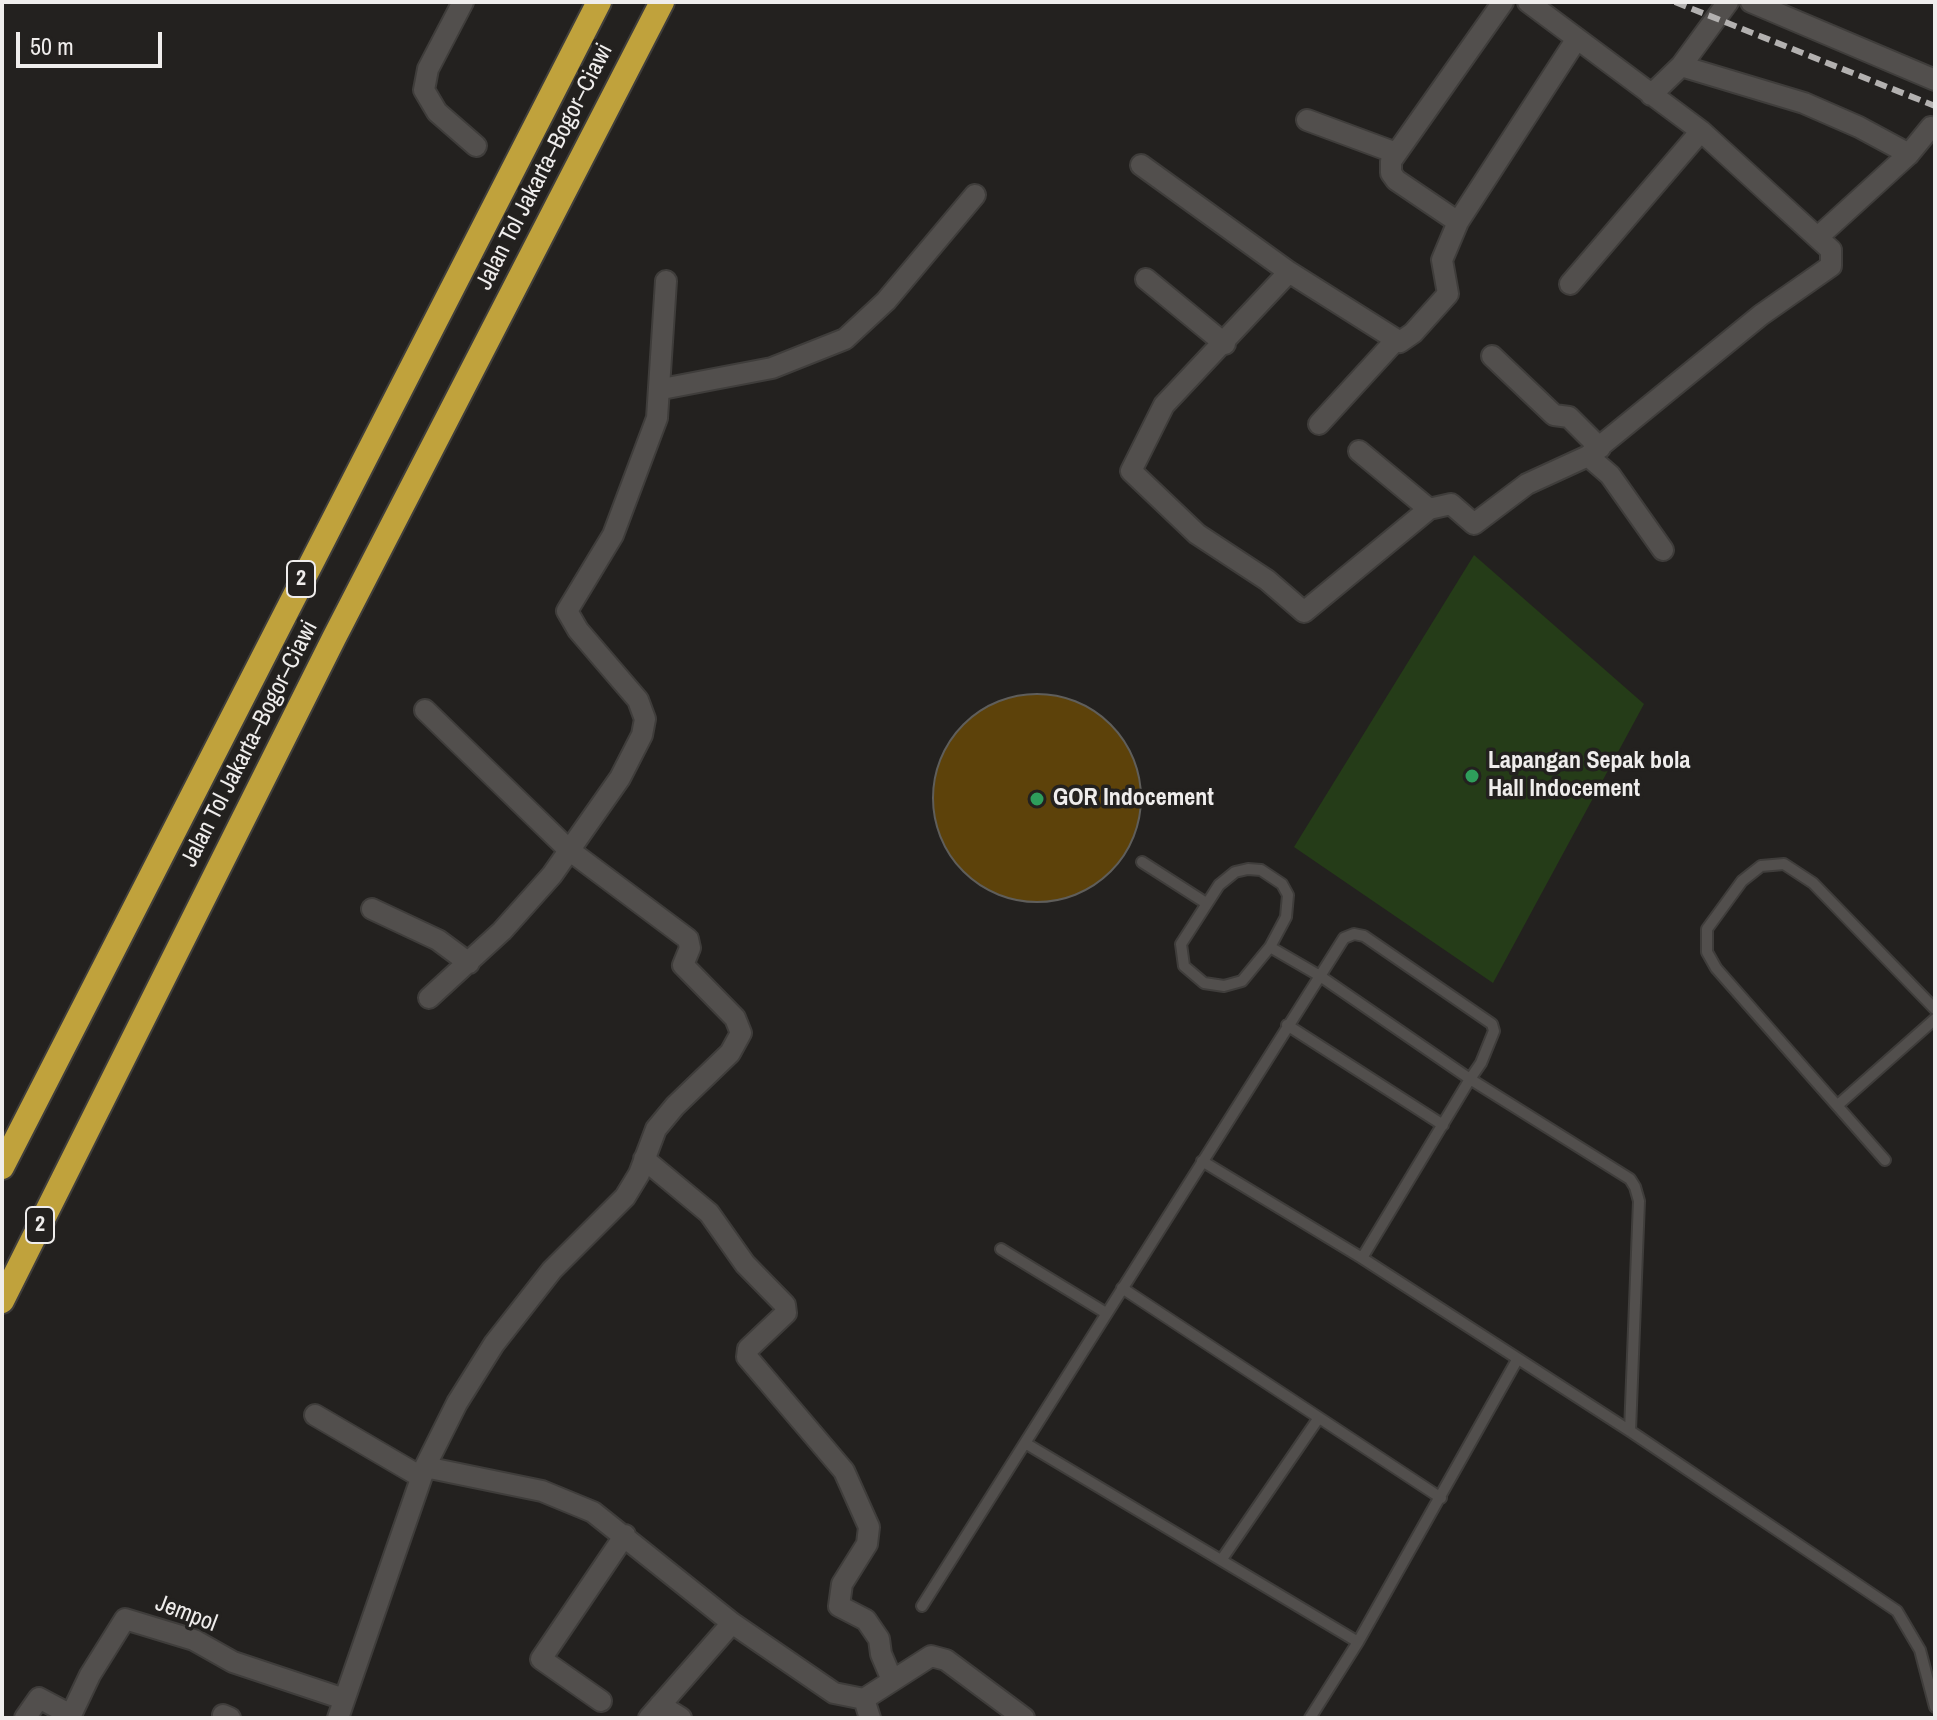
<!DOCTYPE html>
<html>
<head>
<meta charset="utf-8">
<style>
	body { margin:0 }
	#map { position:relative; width:1937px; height:1720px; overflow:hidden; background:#23211f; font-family:"Archivo Narrow",sans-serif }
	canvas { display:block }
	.frame { position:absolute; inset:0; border:4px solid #efedec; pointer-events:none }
	.scale { position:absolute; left:16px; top:32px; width:146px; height:36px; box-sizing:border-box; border:4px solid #efedec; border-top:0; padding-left:10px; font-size:24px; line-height:28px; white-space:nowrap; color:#efedec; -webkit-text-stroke:6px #23211f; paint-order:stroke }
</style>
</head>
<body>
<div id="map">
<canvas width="1937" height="1720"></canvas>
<div class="frame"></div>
<div class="scale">50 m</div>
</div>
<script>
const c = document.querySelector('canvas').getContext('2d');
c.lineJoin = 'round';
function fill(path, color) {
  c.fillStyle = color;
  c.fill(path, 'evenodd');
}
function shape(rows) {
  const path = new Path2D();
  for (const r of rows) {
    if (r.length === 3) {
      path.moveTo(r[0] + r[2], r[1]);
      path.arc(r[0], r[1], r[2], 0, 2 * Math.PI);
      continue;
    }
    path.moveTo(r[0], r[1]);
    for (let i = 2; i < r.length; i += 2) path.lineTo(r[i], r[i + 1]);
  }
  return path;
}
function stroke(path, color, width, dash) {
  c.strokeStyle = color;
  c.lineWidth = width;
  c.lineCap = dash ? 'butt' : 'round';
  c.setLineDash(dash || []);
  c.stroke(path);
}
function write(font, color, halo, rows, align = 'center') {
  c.font = font + ' "Archivo Narrow",sans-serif';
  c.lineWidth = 7;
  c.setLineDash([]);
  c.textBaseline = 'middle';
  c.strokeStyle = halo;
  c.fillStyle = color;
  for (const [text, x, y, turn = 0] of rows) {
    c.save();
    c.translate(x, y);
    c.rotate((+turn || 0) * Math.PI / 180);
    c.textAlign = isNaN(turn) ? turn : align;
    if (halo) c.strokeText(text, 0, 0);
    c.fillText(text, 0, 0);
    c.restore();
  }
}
const green = shape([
	[1474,555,1644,704,1493,983,1294,847]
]);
const building = shape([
	[1037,798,104]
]);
const lane = shape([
	[1142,862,1206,903],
	[1248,869,1261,870,1282,884,1288,895,1286,917,1270,947,1242,981,1224,986,1204,983,1184,966,1181,944,1219,885,1235,872,1248,869],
	[1287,1025,1443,1125],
	[1839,1104,1935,1019],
	[1885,1160,1716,968,1707,952,1707,929,1742,881,1761,866,1784,864,1813,883,1935,1009],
	[1202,1161,1362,1258,1630,1431,1897,1611,1920,1650,1935,1707],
	[1001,1249,1106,1313],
	[1362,1258,1470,1079,1481,1063,1494,1031,1492,1024,1364,936,1354,934,1344,938,1320,976,1470,1079,1630,1179,1635,1187,1639,1201,1630,1431],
	[1122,1288,1441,1498],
	[1025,1443,1358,1642],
	[1222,1559,1318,1419],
	[922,1606,1320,976,1270,947],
	[1310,1718,1358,1642,1517,1360]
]);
const street = shape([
	[463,2,428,69,424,90,437,112,476,146],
	[1751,2,1935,80],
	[1681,66,1804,103,1859,127,1909,154],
	[1651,95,1681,66,1728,2],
	[1307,120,1396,153],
	[1141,165,1289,272,1400,342,1413,333,1448,294,1442,260,1458,222,1576,40],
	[1458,222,1396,180,1391,173,1391,161,1503,2],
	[1818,237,1909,154,1931,127],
	[1289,272,1164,405,1131,471,1197,534,1267,580,1304,612,1429,509,1451,504,1474,524,1527,484,1588,456,1761,315,1831,266,1831,250,1701,131,1528,2],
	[1146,279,1225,344],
	[1570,284,1701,131],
	[1492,356,1554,415,1569,417,1600,448],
	[662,389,772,368,845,339,886,301,975,195],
	[1319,424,1395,341],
	[1359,451,1429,509],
	[1588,456,1610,475,1663,550],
	[372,909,438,940,469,963],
	[429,998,502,931,552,875,620,778,642,735,645,719,638,700,578,630,567,611,613,535,657,418,666,281],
	[644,1159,709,1213,745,1264,785,1305,786,1313,748,1349,747,1357,844,1471,869,1527,867,1544,842,1584,839,1606,866,1620,879,1639,881,1654,892,1680],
	[315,1415,421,1477],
	[425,1467,457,1403,494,1344,552,1270,625,1197,639,1174,656,1129,675,1106,730,1053,741,1033,735,1018,683,965,690,948,688,939,569,850,425,710],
	[864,1699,870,1718],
	[601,1701,541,1659,625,1535],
	[660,1705,681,1718],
	[223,1715,230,1718],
	[25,1718,39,1698,71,1715,90,1675,125,1619,194,1640,233,1662,344,1699],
	[338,1718,425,1467,542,1491,593,1512,732,1623,834,1693,864,1699,931,1656,946,1660,1024,1718],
	[649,1718,732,1623]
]);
const highway = shape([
	[2,1167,599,2],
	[2,1301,334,638,662,2]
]);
const rail = shape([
	[1675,2,1935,106]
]);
const markers = [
	[1472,776,8,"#2e9e5b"],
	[1037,799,8,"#2e9e5b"]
];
const shields = [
	[301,579,28],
	[40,1225,28]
];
const shieldNames = [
	["2",301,579],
	["2",40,1225]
];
const streetNames = [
	["Jalan Tol Jakarta–Bogor–Ciawi",545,167,-63],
	["Jalan Tol Jakarta–Bogor–Ciawi",250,744,-63],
	["Jempol",186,1614,21]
];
const poiNames = [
	["Lapangan Sepak bola",1488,762],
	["Hall Indocement",1488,790],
	["GOR Indocement",1053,799]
];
fill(green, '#253c18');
fill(building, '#5d420a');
stroke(building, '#5f5e5b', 2);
stroke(lane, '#3f3d3b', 14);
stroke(street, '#3f3d3b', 24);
stroke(highway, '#3f3d3b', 28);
stroke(lane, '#524f4d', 10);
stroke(street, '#524f4d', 20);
stroke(highway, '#c0a23c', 24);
stroke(rail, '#b3b1b0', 6, [12, 6]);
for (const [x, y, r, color] of markers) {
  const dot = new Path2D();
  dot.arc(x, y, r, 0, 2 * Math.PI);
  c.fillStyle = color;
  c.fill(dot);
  stroke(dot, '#23211f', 3);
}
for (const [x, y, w] of shields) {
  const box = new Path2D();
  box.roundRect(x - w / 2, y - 18, w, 36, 6);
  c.fillStyle = '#23211f';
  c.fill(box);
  stroke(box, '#efedec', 2);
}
write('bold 22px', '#efedec', null, shieldNames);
write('24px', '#efedec', '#23211f', streetNames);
write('bold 24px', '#efedec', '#23211f', poiNames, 'left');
</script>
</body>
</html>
